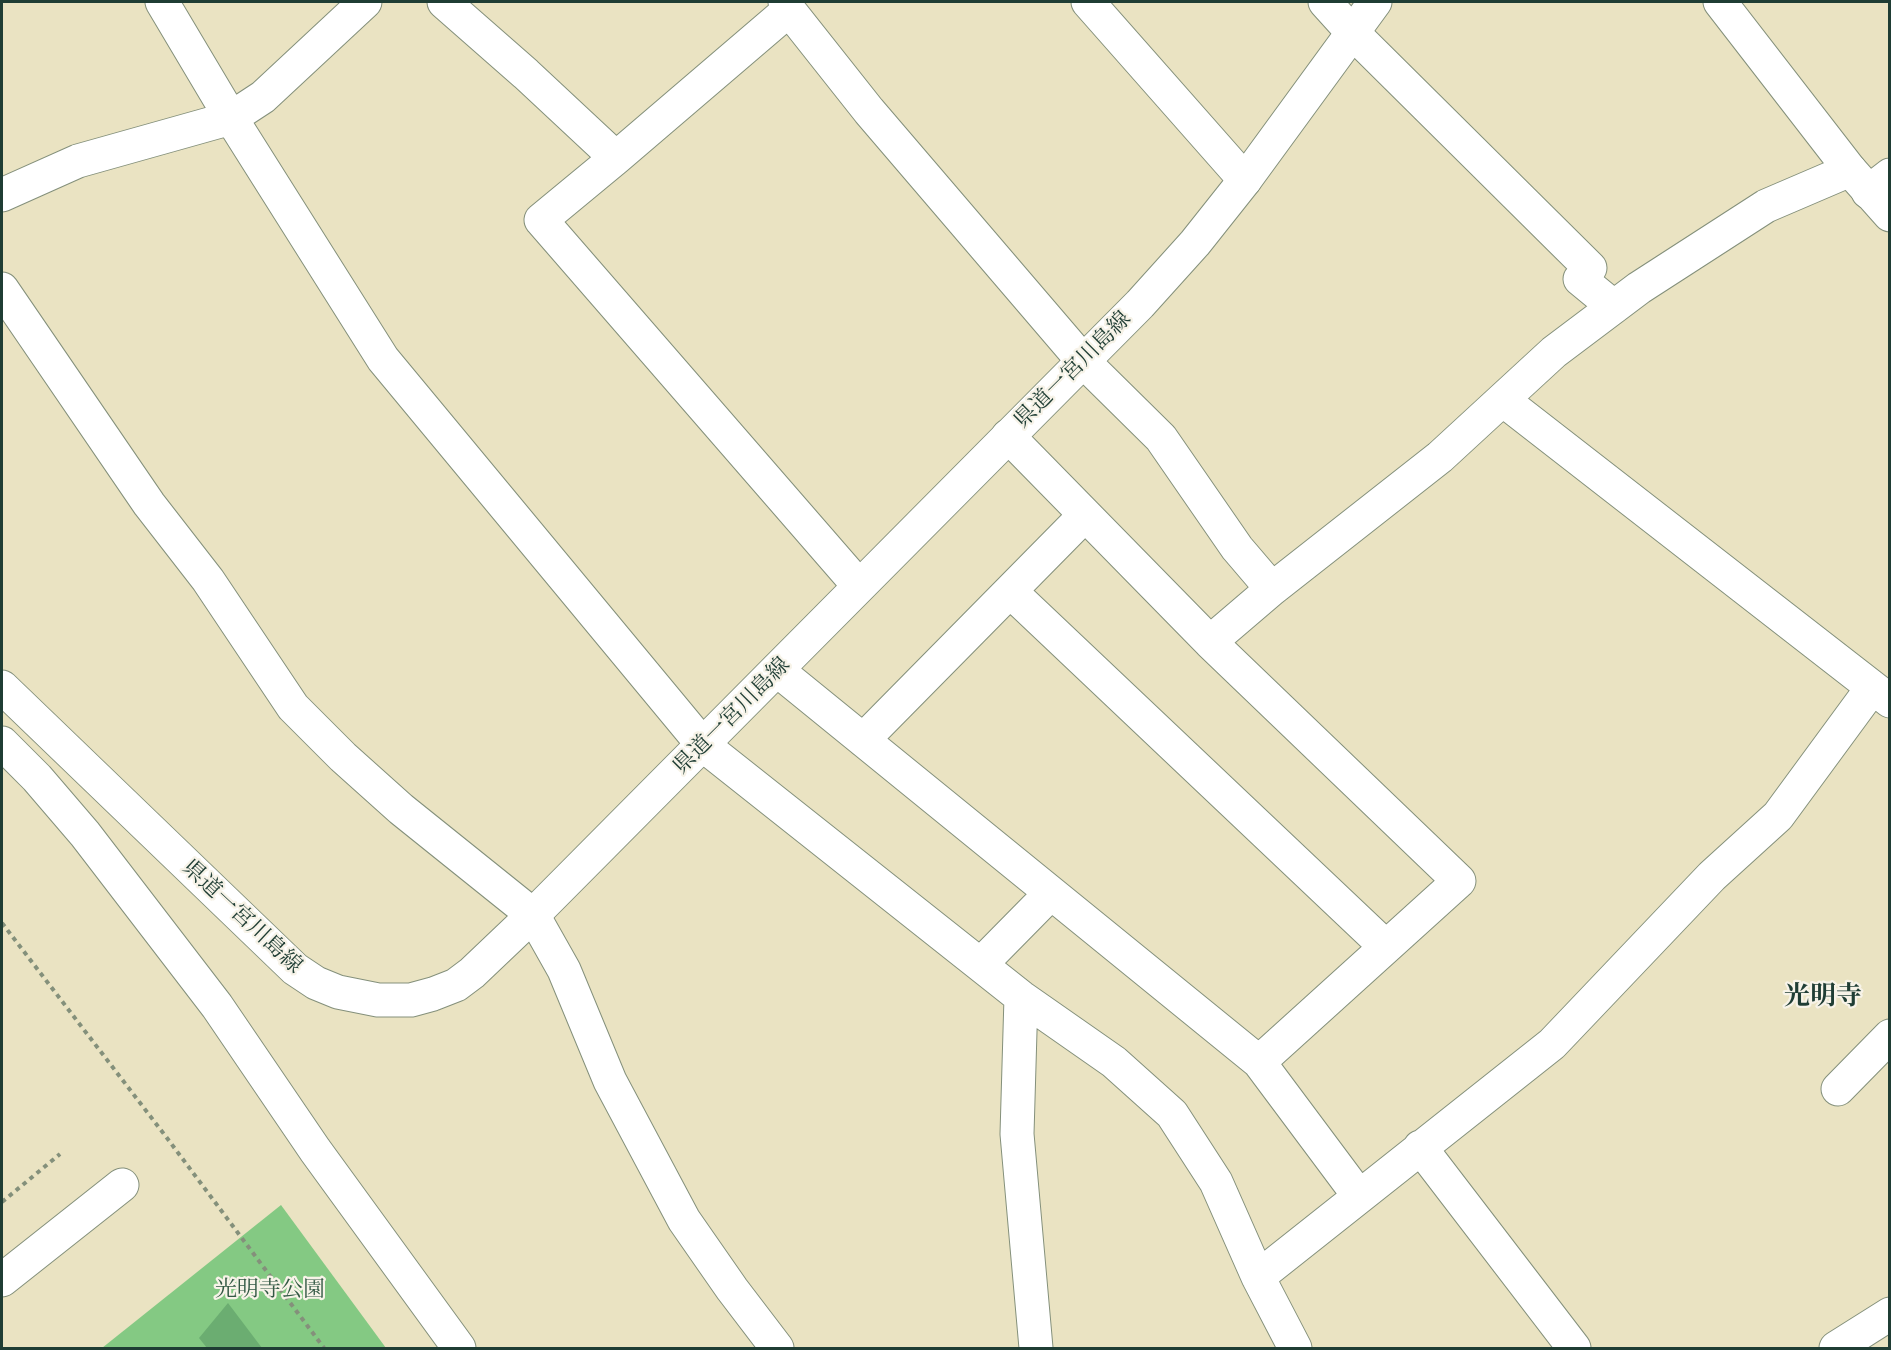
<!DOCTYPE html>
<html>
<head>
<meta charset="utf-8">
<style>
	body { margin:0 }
	#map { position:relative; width:1891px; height:1350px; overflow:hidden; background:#eae3c2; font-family:"EB Garamond",serif }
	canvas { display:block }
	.frame { position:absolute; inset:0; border:3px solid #1f3d34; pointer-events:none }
</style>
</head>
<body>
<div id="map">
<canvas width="1891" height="1350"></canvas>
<div class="frame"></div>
</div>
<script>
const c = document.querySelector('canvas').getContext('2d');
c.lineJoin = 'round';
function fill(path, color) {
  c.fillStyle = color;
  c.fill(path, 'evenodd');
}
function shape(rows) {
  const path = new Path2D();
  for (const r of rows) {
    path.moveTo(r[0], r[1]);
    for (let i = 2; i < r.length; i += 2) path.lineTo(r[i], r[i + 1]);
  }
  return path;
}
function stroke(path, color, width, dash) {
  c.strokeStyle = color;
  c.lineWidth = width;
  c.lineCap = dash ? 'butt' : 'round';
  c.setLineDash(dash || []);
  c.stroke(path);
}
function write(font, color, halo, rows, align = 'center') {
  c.font = font + ' "EB Garamond","Noto Serif JP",serif';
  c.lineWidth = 4.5;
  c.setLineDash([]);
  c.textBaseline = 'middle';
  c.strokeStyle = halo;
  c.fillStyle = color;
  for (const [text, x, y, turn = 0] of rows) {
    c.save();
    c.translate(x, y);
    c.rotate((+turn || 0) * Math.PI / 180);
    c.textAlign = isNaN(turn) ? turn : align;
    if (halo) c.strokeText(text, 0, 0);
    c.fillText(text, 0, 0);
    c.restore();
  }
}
const green = shape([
	[281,1205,386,1348,102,1348]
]);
const forest = shape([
	[228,1303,262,1348,207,1348,199,1338]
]);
const path = shape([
	[2,923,167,1138,324,1348],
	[2,1202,60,1154]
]);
const minor = shape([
	[162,2,231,118,383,359,703,745,1021,997,1114,1062,1172,1114,1216,1182,1258,1277,1295,1348],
	[444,2,526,74,616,158],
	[785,2,789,10,869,111,1083,361,1161,438,1237,548,1272,589,1440,457,1554,352,1639,288,1766,206,1850,170],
	[1088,2,1245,180],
	[1325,2,1353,33,1590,268,1580,279,1614,307],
	[789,10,616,158,541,220,859,586],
	[1868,192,1890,175],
	[2,195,78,161,231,118,263,97,365,2],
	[2,289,149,504,208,580,293,707,343,757,401,809,533,915,564,970,610,1081,684,1220,732,1289,777,1348],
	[1503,400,1890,701],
	[1008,436,1210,642,1459,881,1259,1062],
	[1010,591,1386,947],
	[1210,642,1272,589],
	[777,670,1259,1062,1359,1196],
	[863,740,1085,515],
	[2,743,37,778,85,834,217,1006,315,1150,459,1348],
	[981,964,1051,893],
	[1021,997,1017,1134,1036,1348],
	[1838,1089,1890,1036],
	[1420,1147,1574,1348],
	[1258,1277,1552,1044,1712,876,1778,816,1872,688],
	[2,1280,122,1185],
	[1836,1348,1890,1314]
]);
const major = shape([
	[1720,2,1850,170,1890,215],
	[2,687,295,969,316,983,338,992,378,1000,411,1000,433,994,456,985,472,973,533,915,1140,304,1195,243,1245,180,1375,2]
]);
const streetNames = [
	["県道一宮川島線",1073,370,-45],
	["県道一宮川島線",732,716,-45],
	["県道一宮川島線",242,917,43]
];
const parkNames = [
	["光明寺公園",270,1290]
];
const quarterNames = [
	["光明寺",1823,997]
];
fill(green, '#84c983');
fill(forest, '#6bad71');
stroke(minor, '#84907b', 35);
stroke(major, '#84907b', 35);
stroke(path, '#84907b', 4, [4.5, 4.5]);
stroke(minor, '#fff', 33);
stroke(major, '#fff', 33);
write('22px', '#1f3d34', '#f7f3e8', streetNames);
write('22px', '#335944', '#f7f3e8', parkNames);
write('bold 26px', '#1f3d34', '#f7f3e8', quarterNames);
</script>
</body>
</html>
